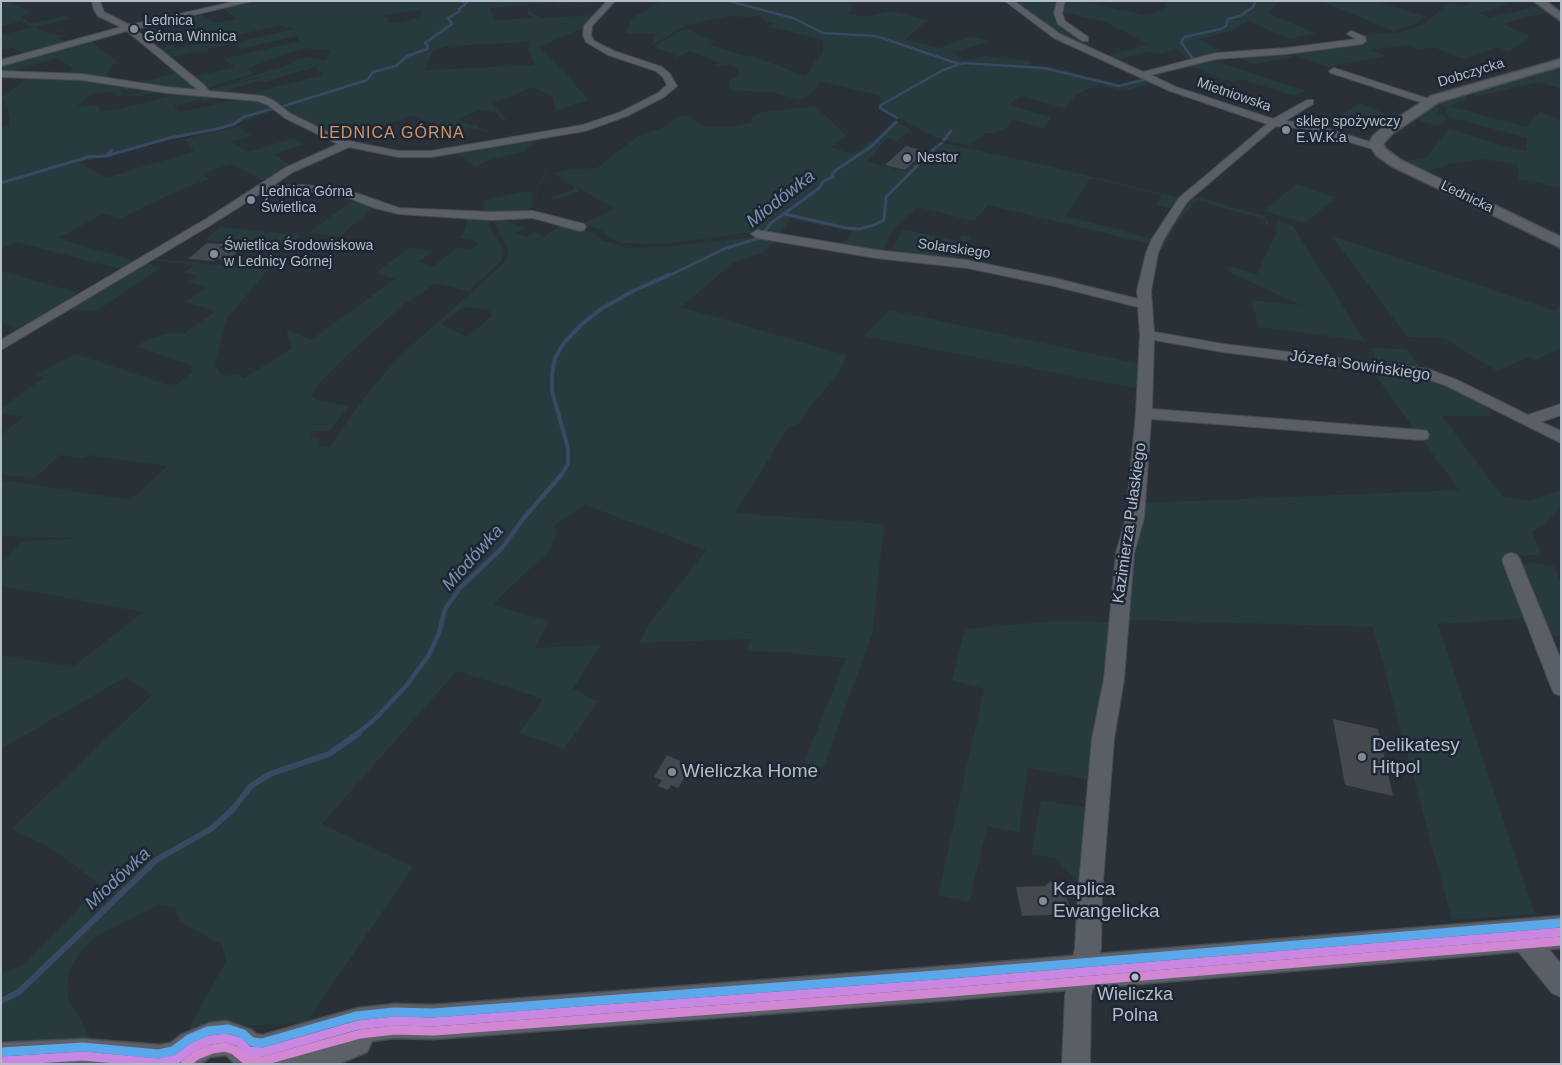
<!DOCTYPE html>
<html>
<head>
<meta charset="utf-8">
<style>
	body { margin:0 }
	#map { position:relative; width:1562px; height:1065px; overflow:hidden; background:#2a3038; font-family:Arial,sans-serif }
	canvas { display:block }
	.frame { position:absolute; inset:0; border:2px solid #b4bcc9; pointer-events:none }
</style>
</head>
<body>
<div id="map">
<canvas width="1562" height="1065"></canvas>
<div class="frame"></div>
</div>
<script>
const c = document.querySelector('canvas').getContext('2d');
c.lineJoin = 'round';
function fill(path, color) {
  c.fillStyle = color;
  c.fill(path, 'evenodd');
}
function shape(rows) {
  const path = new Path2D();
  for (const r of rows) {
    path.moveTo(r[0], r[1]);
    for (let i = 2; i < r.length; i += 2) path.lineTo(r[i], r[i + 1]);
  }
  return path;
}
function stroke(path, color, width, dash) {
  c.strokeStyle = color;
  c.lineWidth = width;
  c.lineCap = dash ? 'butt' : 'round';
  c.setLineDash(dash || []);
  c.stroke(path);
}
function write(font, color, halo, rows, align = 'center') {
  c.font = font + ' Arial,sans-serif';
  c.lineWidth = 5;
  c.setLineDash([]);
  c.textBaseline = 'middle';
  c.strokeStyle = halo;
  c.fillStyle = color;
  for (const [text, x, y, turn = 0] of rows) {
    c.save();
    c.translate(x, y);
    c.rotate((+turn || 0) * Math.PI / 180);
    c.textAlign = isNaN(turn) ? turn : align;
    if (halo) c.strokeText(text, 0, 0);
    c.fillText(text, 0, 0);
    c.restore();
  }
}
const green = shape([
	[250,1,558,2,610,1,598,13,595,14,556,15,596,13,605,2,557,4,557,2,490,8,494,20,534,18,528,14,527,11,530,11,542,18,594,15,585,38,582,29,539,47,576,83,575,84,588,100,574,104,556,112,553,97,533,87,492,104,506,119,504,122,495,112,480,110,457,119,469,125,476,124,479,128,497,134,515,136,533,135,514,138,470,128,437,141,418,133,436,124,413,115,384,126,379,124,342,139,252,95,257,92,323,75,315,67,261,83,259,81,227,90,249,93,246,94,209,90,326,61,217,87,285,66,296,62,296,60,310,57,315,59,326,60,330,51,310,48,284,54,248,69,254,74,207,88,192,77,235,67,224,59,299,41,296,36,242,49,235,43,207,49,209,51,198,53,197,52,206,49,167,58,163,53,201,44,162,52,160,49,172,45,175,48,206,41,200,35,210,33,200,33,157,43,181,37,178,33,191,30,177,20,142,27,183,18,189,18,205,13,206,13,203,15,215,23,236,19,224,9,216,11],
	[419,10,422,14,420,16,404,22,387,23,389,18,384,15],
	[281,25,293,29,235,43,228,38,205,43],
	[529,42,528,51,535,64,533,65,425,70,432,52,447,46],
	[661,1,850,1,849,4,853,5,849,15,868,16,891,11,928,20,905,40,940,48,972,36,990,42,951,52,964,60,984,56,1031,61,1031,66,1050,67,1119,84,1144,78,1153,82,1126,91,1100,85,1089,88,1077,95,1065,108,1020,96,1008,105,1051,117,1044,128,1011,119,1008,127,995,133,986,133,969,145,936,138,901,119,889,116,880,107,879,104,883,101,880,98,881,96,820,81,817,88,802,100,775,93,730,90,728,82,739,75,738,70,731,65,716,67,714,65,721,63,689,51,676,58,673,54,653,47,681,30,690,30,707,39,715,41,710,45,746,56,749,55,806,76,816,60,823,53,823,40,767,26,775,23,766,22,759,15,748,17,727,16,687,25,651,46,657,34,625,34,632,18],
	[1013,1,1054,3,1059,1,1055,13,1092,48,1067,38,1049,28],
	[1063,1,1078,1,1150,16,1167,6,1162,1,1281,1,1267,13,1316,33,1289,39,1248,21,1231,31,1200,39,1227,54,1189,60,1177,49,1160,54,1148,52,1117,60,1107,56,1147,44,1106,22,1061,12],
	[1321,1,1376,1,1425,17,1418,23,1393,31],
	[1481,1,1517,1,1479,13,1489,18,1539,6,1548,12,1502,24,1530,36,1509,52,1497,47,1465,59,1433,47,1420,50,1407,45,1372,50,1385,56,1328,67,1287,52,1365,42,1365,39,1356,35,1398,33,1424,24,1450,2,1461,6],
	[1,2,4,3,9,2,31,12,21,17,31,23,67,16,70,19,36,27,49,33,59,30,75,26,54,33,58,36,66,36,57,38,67,43,119,27,122,28,26,54,12,48,4,50,1,49,1,35,33,27,22,21,1,27],
	[89,40,120,63,114,64,107,74,109,77,140,82,178,73,201,89,195,91,66,74,73,69,57,58,14,70,16,71,12,73,1,73,1,63],
	[1283,52,1293,57,1256,64,1233,56],
	[1212,60,1306,91,1294,96,1240,79,1232,82,1191,67,1160,74,1159,80,1147,75],
	[1561,66,1561,89,1539,82,1474,97,1475,91],
	[28,77,57,77,154,90,121,90,123,95,116,96,115,92,91,94,77,107,98,105,101,112,119,109,179,94,155,93,124,97,140,92,160,90,229,98,213,98,204,103,201,99,173,106,179,112,245,98,266,102,275,110,224,128,149,143,79,163,106,178,194,151,184,139,238,127,252,136,231,142,249,152,294,138,304,144,274,154,292,166,269,179,264,181,231,164,202,174,209,179,175,192,122,218,103,214,58,238,134,261,120,269,15,242,1,249,1,128,10,126,9,116,3,97],
	[1464,93,1467,94,1466,99,1450,106,1526,127,1540,112,1561,120,1561,188,1519,179,1517,165,1483,159,1449,164,1423,173,1403,162,1427,157,1449,129,1519,150,1526,150,1527,138,1449,117,1444,113,1447,108,1437,103],
	[1361,103,1394,118,1378,129,1340,116],
	[1432,104,1439,107,1438,113,1447,118,1438,126,1411,118],
	[815,106,847,136,831,147,851,154,881,135,895,121,911,130,897,141,887,138,867,161,905,172,938,142,1027,161,1180,198,1171,208,1165,207,1156,205,1162,195,1090,178,1066,216,1153,239,1150,244,988,205,974,221,918,207,895,227,882,251,841,246,853,231,790,219,778,236,755,232,661,244,622,243,611,239,601,230,580,224,615,209,578,187,579,192,554,200,549,199,574,189,573,186,558,179,550,180,541,183,537,189,538,196,536,197,537,187,545,172,543,167,548,171,542,181,557,178,573,185,554,173,571,169,597,168,638,136,664,127,678,117,688,115,692,119,705,126,736,126,753,122,750,118,761,112],
	[539,139,541,140,530,147,524,153,520,152,487,161,475,167,456,153],
	[1296,184,1336,198,1305,223,1264,211],
	[519,192,531,192,531,206,527,212,488,214,485,212,485,201],
	[338,193,353,197,376,206,339,237,309,232,355,199,332,194],
	[1193,198,1200,198,1264,216,1268,221,1268,226,1265,225,1265,220,1201,201,1195,202,1174,227,1163,249,1160,249,1175,221],
	[468,217,488,219,490,228,503,249,504,255,501,261,469,291,466,291,436,283,403,305,341,361,319,383,311,396,316,400,348,406,348,408,329,431,314,431,310,436,322,439,318,446,330,447,363,399,389,368,412,345,507,260,508,249,493,219,501,219,526,228,516,233,527,237,534,231,544,237,561,225,594,233,602,240,627,248,663,247,754,237,776,240,764,252,733,263,681,307,846,355,840,372,810,407,800,423,788,428,735,513,884,524,872,635,823,768,804,762,846,658,777,652,746,651,752,639,639,643,650,623,706,550,585,505,555,525,555,534,550,550,502,595,494,605,549,621,535,648,601,645,573,689,598,701,564,749,519,733,543,699,457,671,322,824,413,867,306,1023,189,1028,226,961,222,945,180,922,175,907,158,905,98,935,80,952,69,971,67,988,70,1004,79,1016,90,1038,1,1042,1,974,25,964,101,885,49,847,11,829,152,695,126,677,1,749,1,655,73,667,143,612,1,586,1,562,22,542,76,538,1,536,1,480,131,500,167,466,87,455,84,458,60,455,34,479,1,474,1,435,24,417,1,413,1,408,44,378,36,375,75,354,174,387,192,372,191,365,136,346,151,338,174,332,183,334,216,311,185,302,208,287,188,282,197,276,183,273,194,265,152,260,171,248,174,248,157,259,268,270,228,317,215,362,220,374,227,376,238,373,244,378,292,348,286,329,311,340,395,279,375,273,411,247,433,251,418,262,432,267,459,247,470,250,478,243,470,239,459,238,463,235],
	[464,307,489,310,492,316,467,337,441,324],
	[1279,221,1293,226,1365,341,1259,327,1251,300,1301,305,1229,272,1228,266,1257,274,1278,229,1275,228],
	[220,227,266,231,252,244,205,240],
	[903,229,957,241,963,235,971,237,954,260,890,252],
	[268,232,301,235,290,245,256,242],
	[1332,236,1555,311,1561,305,1561,349,1534,360,1529,357,1497,371,1444,338,1407,337],
	[142,263,162,267,97,311,73,310,67,307],
	[1,271,79,293,25,327,17,328,1,322],
	[889,310,1140,364,1140,389,864,336],
	[1370,348,1406,349,1420,368,1379,364],
	[1372,371,1428,377,1486,403,1491,416,1442,416,1503,497,1529,501,1561,490,1561,506,1544,525,1532,531,1541,555,1506,556,1528,618,1438,624,1535,914,1452,920,1373,627,1128,620,1140,503,1459,490],
	[1527,562,1555,567,1561,585,1561,636,1547,634,1520,567],
	[1055,621,1113,622,1093,780,1028,768,1019,833,987,826,969,902,938,895,984,689,952,680,965,629],
	[1041,800,1090,808,1082,886,1055,858,1031,854]
]);
const streamFar4 = shape([
	[729,1,793,18,823,33,876,36,959,64],
	[1193,59,1181,42,1184,37,1221,29,1226,26,1228,19,1240,16,1253,7,1256,1],
	[284,106,367,80,373,72,396,66,407,56,427,49,428,46,425,43,452,24,448,18,460,11,459,9,467,3,461,1],
	[897,118,880,108,881,105,943,70,963,63,1044,68,1119,86,1147,79],
	[238,121,244,117,271,109]
]);
const streamFar3 = shape([
	[944,140,951,131],
	[939,145,942,143],
	[106,156,169,138,217,129,234,124,240,120],
	[1,183,88,157,106,156,112,150],
	[785,214,846,228,859,229,874,225,884,220,886,197,936,147],
	[666,277,726,248,760,238,771,223,818,189,824,181,833,177,832,174,836,170,872,146,896,122]
]);
const streamFar2 = shape([
	[560,477,568,464,568,448,552,391,552,374,555,358,564,343,582,324,601,309,635,290,669,275]
]);
const streamFar1 = shape([
	[357,734,375,719,406,686,429,655,439,633,445,609,460,588,502,548,523,519,561,475]
]);
const stream = shape([
	[1,1001,19,992,156,860,211,829,233,809,251,786,270,774,329,754,359,733]
]);
const building = shape([
	[906,146,926,151,905,170,885,165],
	[207,243,224,244,219,248,239,250,229,260,216,259,214,261,188,259],
	[1333,719,1378,729,1393,796,1345,785],
	[667,755,691,766,678,788,671,785,668,790,658,786,662,780,654,777],
	[1049,882,1054,882,1064,887,1071,914,1022,916,1016,887,1045,886]
]);
const minor = shape([
	[92,1,100,1,104,12,130,25,237,1,252,1,135,29,203,84,209,91,263,96,274,101,291,114,344,140,398,151,431,151,583,125,621,112,658,93,667,85,663,77,656,71,608,55,586,42,583,35,584,26,607,1,615,1,592,26,591,35,594,41,614,51,662,67,670,74,677,86,664,97,627,116,585,131,431,157,398,157,349,147,293,172,272,186,303,185,331,188,359,194,399,208,491,212,533,211,584,224,586,227,584,230,580,231,533,218,491,220,399,214,375,208,352,199,331,194,303,191,261,193,214,223,1,350,1,340,206,219,285,168,338,144,285,118,268,105,258,101,167,93,82,80,1,77,1,71,82,74,167,87,198,90,127,31,1,66,1,60,121,27,98,16,94,10,92,1],
	[1005,1,1014,1,1060,34,1143,72,1216,53,1287,48,1356,39,1347,34,1351,31,1365,37,1366,41,1362,44,1287,54,1216,59,1151,75,1176,87,1273,119,1307,100,1313,100,1313,104,1285,121,1312,124,1380,145,1381,147,1376,150,1307,129,1276,126,1187,202,1164,239,1158,253,1151,291,1154,332,1223,344,1428,369,1457,380,1528,415,1561,404,1561,415,1541,422,1561,431,1561,443,1447,386,1425,378,1223,352,1154,340,1152,409,1421,430,1427,431,1429,435,1427,439,1421,440,1151,419,1144,518,1134,553,1124,679,1114,739,1102,894,1101,948,1091,996,1090,1064,1062,1064,1065,996,1075,948,1078,894,1092,739,1104,679,1116,553,1126,518,1136,413,1140,335,1138,307,1054,286,967,268,876,258,757,238,751,234,757,230,876,250,967,260,1054,278,1138,299,1137,291,1146,253,1152,239,1179,198,1267,124,1170,91,1054,38,1005,1],
	[1057,1,1065,1,1062,13,1065,21,1088,37,1088,41,1082,41,1058,24,1054,13,1057,1],
	[1334,68,1432,100,1434,102,1432,104,1426,104,1331,73,1329,71,1334,68],
	[1511,553,1517,555,1520,560,1561,660,1561,696,1554,693,1551,687,1502,560,1505,555,1511,553],
	[1522,924,1531,927,1561,964,1561,997,1552,993,1513,945,1510,936,1513,927,1522,924]
]);
const major = shape([
	[1534,1,1546,1,1561,13,1561,21,1534,1],
	[1561,59,1561,66,1439,102,1392,134,1383,144,1386,149,1401,160,1561,237,1561,248,1391,166,1376,155,1369,144,1373,136,1382,128,1431,96,1561,59],
	[1561,916,1561,948,950,1000,433,1039,395,1038,372,1041,367,1052,338,1064,235,1064,226,1055,210,1057,200,1064,1,1064,1,1043,83,1039,159,1045,171,1043,181,1035,210,1023,226,1021,251,1030,256,1034,263,1035,358,1008,395,1004,433,1005,950,966,1561,916]
]);
const bus1 = shape([
	[1,1061,83,1056,159,1063,177,1059,193,1047,210,1040,226,1038,239,1042,248,1051,263,1052,358,1025,395,1021,433,1022,950,983,1561,932]
]);
const bus2 = shape([
	[185,1064,197,1055,212,1049,225,1047,234,1050,245,1059,263,1061,360,1034,395,1030,434,1031,951,992,1561,941]
]);
const bus3 = shape([
	[1,1052,83,1047,158,1054,173,1051,189,1039,208,1031,228,1029,243,1034,252,1042,262,1043,356,1016,394,1012,433,1013,949,974,1560,923]
]);
const markers = [
	[134,29,5,"#848b96"],
	[1286,130,5,"#848b96"],
	[907,158,5,"#848b96"],
	[251,200,5,"#848b96"],
	[214,254,5,"#848b96"],
	[1362,757,5,"#848b96"],
	[672,772,5,"#848b96"],
	[1043,901,5,"#848b96"],
	[1135,977,4.5,"#b4bcc9"]
];
const farPoinames = [
	["Lednica",144,21],
	["Górna Winnica",144,37],
	["sklep spożywczy",1296,122],
	["E.W.K.a",1296,138],
	["Nestor",917,158],
	["Lednica Górna",261,192],
	["Świetlica",261,208],
	["Świetlica Środowiskowa",224,246],
	["w Lednicy Górnej",224,262]
];
const farStreetnames = [
	["Dobczycka",1471,73,-17],
	["Mietniowska",1234,95,19],
	["Lednicka",1467,197,26],
	["Solarskiego",954,249,8]
];
const farQuarternames = [
	["LEDNICA GÓRNA",392,134]
];
const streetNames = [
	["Józefa Sowińskiego",1360,366,8],
	["Kazimierza Pułaskiego",1130,523,-82]
];
const waterNames = [
	["Miodówka",781,199,-38],
	["Miodówka",473,558,-48],
	["Miodówka",118,879,-43]
];
const nearBusnames = [
	["Wieliczka",1135,995],
	["Polna",1135,1016]
];
const nearPoinames = [
	["Delikatesy",1372,746],
	["Hitpol",1372,768],
	["Wieliczka Home",682,772],
	["Kaplica",1053,890],
	["Ewangelicka",1053,912]
];
fill(green, '#273a3e');
stroke(streamFar4, '#384963', 2.5);
stroke(streamFar3, '#384963', 3);
stroke(streamFar2, '#384963', 4);
stroke(streamFar1, '#384963', 4.5);
stroke(stream, '#384963', 6);
fill(building, '#444950');
stroke(minor, '#484c53', 2);
stroke(major, '#484c55', 3);
fill(minor, '#5a5e66');
fill(major, '#5c6168');
stroke(bus1, '#c787e3', 9);
stroke(bus2, '#d287d3', 9);
stroke(bus3, '#5aa8eb', 9);
for (const [x, y, r, color] of markers) {
  const dot = new Path2D();
  dot.arc(x, y, r, 0, 2 * Math.PI);
  c.fillStyle = color;
  c.fill(dot);
  stroke(dot, '#1d2633', 2);
}
write('14px', '#b4bcc9', '#1d2633', farPoinames, 'left');
write('14px', '#b4bcc9', '#1d2633', farStreetnames);
c.letterSpacing = '1px';
write('16px', '#d59563', '#1d2633', farQuarternames);
c.letterSpacing = '0px';
write('16px', '#b4bcc9', '#1d2633', streetNames);
write('italic 18px', '#7c92b1', '#1d2633', waterNames);
write('18px', '#b4bcc9', '#1d2633', nearBusnames);
write('19px', '#b4bcc9', '#1d2633', nearPoinames, 'left');
</script>
</body>
</html>
